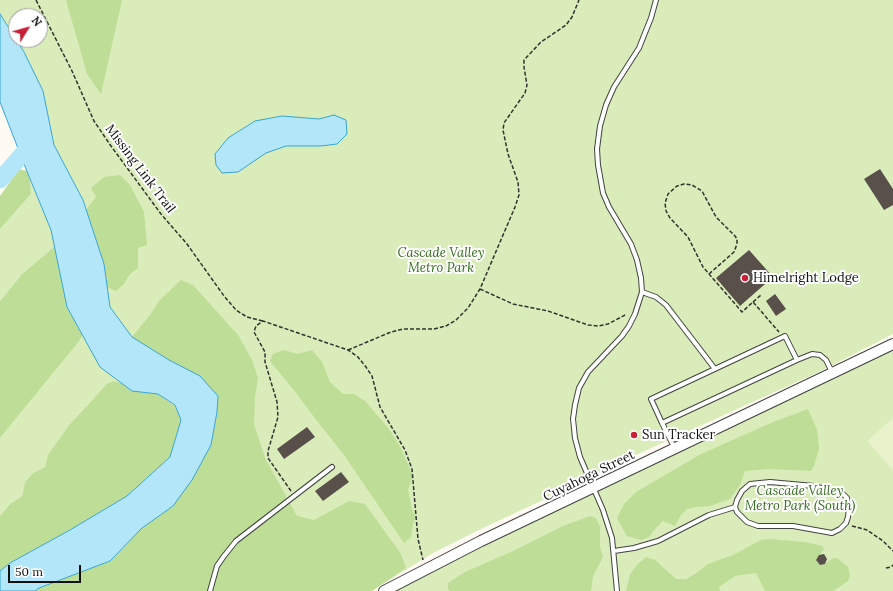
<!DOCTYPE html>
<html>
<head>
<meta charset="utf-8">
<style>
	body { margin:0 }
	#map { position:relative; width:893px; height:591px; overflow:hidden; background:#fffbf2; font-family:Lora,serif }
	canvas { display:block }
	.north { position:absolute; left:8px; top:8px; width:40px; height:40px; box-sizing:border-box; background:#fff; border:1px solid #9f9f9f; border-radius:50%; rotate:53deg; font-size:11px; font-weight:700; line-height:16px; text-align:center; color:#101010 }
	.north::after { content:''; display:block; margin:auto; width:14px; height:18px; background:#c81f38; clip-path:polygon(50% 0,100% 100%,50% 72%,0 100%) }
	.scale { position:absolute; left:8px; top:565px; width:73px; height:18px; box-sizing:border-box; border:2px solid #101010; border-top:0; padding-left:5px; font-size:12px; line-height:14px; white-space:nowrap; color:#101010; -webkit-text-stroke:3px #fff; paint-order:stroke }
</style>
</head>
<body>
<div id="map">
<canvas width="893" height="591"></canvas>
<div class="north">N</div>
<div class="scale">50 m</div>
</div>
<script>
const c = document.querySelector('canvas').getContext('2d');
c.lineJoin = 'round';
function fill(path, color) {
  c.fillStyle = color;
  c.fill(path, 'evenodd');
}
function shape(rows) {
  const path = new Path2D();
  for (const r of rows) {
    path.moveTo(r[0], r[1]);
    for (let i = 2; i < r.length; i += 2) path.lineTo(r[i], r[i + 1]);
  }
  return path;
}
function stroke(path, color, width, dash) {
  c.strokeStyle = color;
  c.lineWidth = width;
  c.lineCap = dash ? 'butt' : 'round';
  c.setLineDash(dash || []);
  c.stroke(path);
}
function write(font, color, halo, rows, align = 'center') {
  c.font = font + ' Lora,serif';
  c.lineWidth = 4;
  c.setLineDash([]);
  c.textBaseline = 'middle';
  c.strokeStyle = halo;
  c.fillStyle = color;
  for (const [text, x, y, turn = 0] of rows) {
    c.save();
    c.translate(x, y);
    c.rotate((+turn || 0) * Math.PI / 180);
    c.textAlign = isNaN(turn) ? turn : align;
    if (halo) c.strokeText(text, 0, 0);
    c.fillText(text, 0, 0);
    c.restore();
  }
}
const green = shape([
	[0,0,893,0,893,334,821,371,603,470,577,484,479,530,435,552,371,591,339,591,218,396,132,337,110,307,104,264,83,200,54,145,43,91,24,53,16,40,40,40,40,16,16,16,16,39,0,14],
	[30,180,51,230,55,246,22,274,0,301,0,229,31,194],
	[83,335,100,367,122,383,113,381,108,384,92,400,70,424,48,459,45,467,33,473,25,482,22,496,10,504,0,516,0,438,77,344],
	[893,346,893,591,384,591,543,512,583,498,826,382]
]);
const forest = shape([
	[66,0,122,0,101,94,87,74],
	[19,169,27,171,30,180,31,194,0,229,0,196],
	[120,175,130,185,144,212,147,245,138,248,138,268,130,274,124,284,116,291,107,287,104,264,86,210,96,197,91,188,104,177],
	[55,246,67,307,83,335,77,344,0,438,0,301,22,274],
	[181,280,193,285,238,335,252,360,258,378,255,397,254,424,265,458,297,516,314,520,349,501,365,504,401,554,406,568,372,591,35,591,39,588,110,561,142,528,173,506,211,445,217,412,218,396,200,376,169,360,132,337,150,315,159,301],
	[284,350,297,354,312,350,322,362,330,382,343,394,354,394,365,401,389,429,401,448,413,476,408,490,412,509,416,518,413,524,411,537,404,543,344,455,314,417,293,389,270,361,273,354],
	[113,381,122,383,132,391,158,394,175,406,181,420,170,457,127,496,70,530,10,563,0,571,0,516,10,504,22,496,25,482,33,473,45,467,48,455,70,424,107,384],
	[808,409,817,430,819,449,814,466,811,471,768,469,745,471,740,485,730,499,710,506,696,507,687,509,681,515,675,526,663,521,654,530,649,537,641,540,627,536,617,518,624,504,636,492,701,454,773,422],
	[590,516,596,518,600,527,600,547,603,557,593,576,591,591,450,591,448,589,448,583,465,572,513,551,563,526],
	[770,539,805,542,822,546,824,549,816,560,825,564,833,558,837,558,848,567,850,576,848,581,833,591,765,591,756,573,735,576,719,587,720,591,626,591,630,574,638,564,646,557,655,560,676,579,686,579,695,574,708,564,733,555,761,540]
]);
const pitch = shape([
	[893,418,893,470,867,441]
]);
const water = shape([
	[0,14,24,52,43,91,54,145,83,200,104,264,110,307,132,337,169,360,200,376,218,396,217,412,211,445,192,480,173,506,142,528,110,561,39,588,35,591,0,591,0,571,10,563,70,530,127,496,170,457,181,420,175,405,158,394,132,391,100,367,67,307,51,230,26,169,0,102,0,14],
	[334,115,346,120,347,134,337,144,321,146,286,146,266,153,238,172,222,173,216,165,215,154,228,138,255,121,282,116,319,119,334,115]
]);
const river = shape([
	[0,180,26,150]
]);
const building = shape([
	[880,169,893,189,893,205,884,210,864,179],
	[749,250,773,277,740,306,716,278],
	[775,294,786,309,776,316,766,301],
	[307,427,315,437,284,459,277,449],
	[341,472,349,482,323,501,315,491],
	[824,554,827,559,825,564,820,565,816,560,819,555]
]);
const path = shape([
	[36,0,72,71,94,121,111,146,161,214,187,244,224,296,236,310,247,317,263,321],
	[709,274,734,252,737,244,737,239,735,236,716,217,702,191,692,185,684,184,677,186,668,194,665,203,666,211,670,218,688,237,703,267,742,312,753,302,779,332],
	[480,289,513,304,548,311,588,325,598,326,608,324,627,314],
	[753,302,761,295],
	[348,350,391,332,403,329,434,329,446,326,456,320,468,308,480,289,515,207,519,195,518,182,508,154,503,130,504,123,525,93,527,85,524,67,524,60,541,42,566,25,572,17,579,0],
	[291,491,268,458,268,451,278,417,277,402,265,362,265,352,254,332,256,326,263,321,348,350,358,357,366,367,372,376,380,407,405,450,412,469,418,539,423,560],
	[852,526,867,530,883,541,893,551],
	[886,568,891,567,893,565]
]);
const service = shape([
	[642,292,656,297,666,305,715,369],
	[797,360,812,354,820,355,826,360,832,372],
	[662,423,797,360,785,336,651,399,662,423,674,447],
	[770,482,814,486,843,494,847,498,849,508,848,517,846,523,840,529,832,533,793,526,758,526,747,522,737,512,735,507,737,500,742,491,750,484,770,482],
	[614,551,634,548,658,541,709,515,735,507],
	[210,591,217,566,224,556,236,541,332,467],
	[617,591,612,538,603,510,580,457,575,438,573,419,575,405,579,388,588,372,622,336,629,326,635,314,642,292,641,278,637,260,631,244,609,207,603,193,598,165,597,149,600,126,606,105,614,87,639,48,651,18,656,0]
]);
const tertiary = shape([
	[384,591,481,541,893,344]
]);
const markers = [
	[745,278,4,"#c81f38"],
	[634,435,4,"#c81f38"]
];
const streetNames = [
	["Missing Link Trail",140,169,53],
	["Cuyahoga Street",589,476,-26]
];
const parkNames = [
	["Cascade Valley",441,253],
	["Metro Park",441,268],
	["Cascade Valley",800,491],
	["Metro Park (South)",800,506]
];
const poiNames = [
	["Himelright Lodge",753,278],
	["Sun Tracker",642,435]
];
fill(green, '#d9ecb9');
fill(forest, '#bede97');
fill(pitch, '#e9f3cb');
fill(water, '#b4e6f9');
stroke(water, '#37a5d4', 1);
stroke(river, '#b4e6f9', 17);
fill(building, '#594f4b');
stroke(service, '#434343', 6);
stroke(tertiary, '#434343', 12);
stroke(path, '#323232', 1.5, [4, 2]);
stroke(service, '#fff', 4);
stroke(tertiary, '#fff', 10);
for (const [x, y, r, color] of markers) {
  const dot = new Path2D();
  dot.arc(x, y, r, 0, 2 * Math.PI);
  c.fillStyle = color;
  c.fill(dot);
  stroke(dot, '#fff', 1.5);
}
write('13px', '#101010', '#fff', streetNames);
write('italic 13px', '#346c1b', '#fff', parkNames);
write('13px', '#101010', '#fff', poiNames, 'left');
</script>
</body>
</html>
